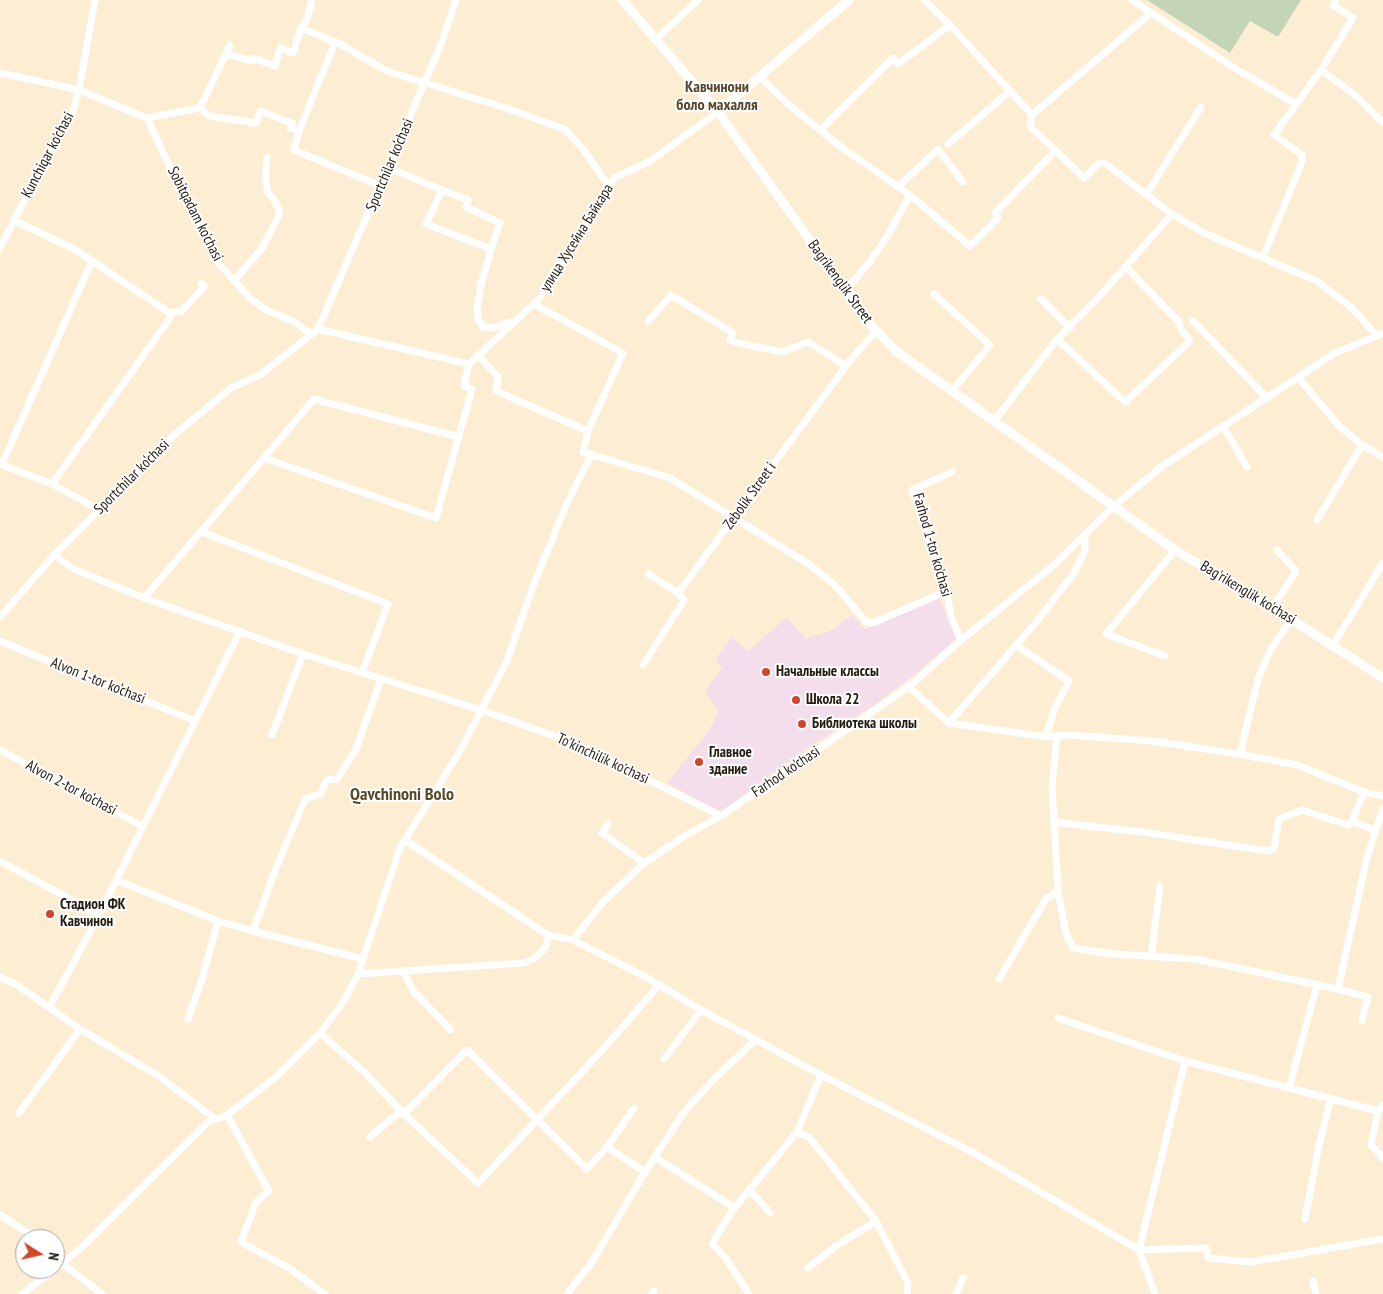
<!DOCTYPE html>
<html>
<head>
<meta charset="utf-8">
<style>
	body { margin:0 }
	#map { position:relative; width:1383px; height:1294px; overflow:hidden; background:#fdeed3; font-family:"PT Sans Narrow",sans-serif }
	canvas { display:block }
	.north { position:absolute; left:15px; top:1229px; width:50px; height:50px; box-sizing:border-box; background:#fff; border:1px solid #a7a49f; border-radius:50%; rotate:100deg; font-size:14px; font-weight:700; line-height:20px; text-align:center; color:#221b0f }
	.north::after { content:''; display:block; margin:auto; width:18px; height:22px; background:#d0452e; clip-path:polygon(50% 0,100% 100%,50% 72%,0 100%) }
</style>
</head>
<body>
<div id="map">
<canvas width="1383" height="1294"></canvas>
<div class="north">N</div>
</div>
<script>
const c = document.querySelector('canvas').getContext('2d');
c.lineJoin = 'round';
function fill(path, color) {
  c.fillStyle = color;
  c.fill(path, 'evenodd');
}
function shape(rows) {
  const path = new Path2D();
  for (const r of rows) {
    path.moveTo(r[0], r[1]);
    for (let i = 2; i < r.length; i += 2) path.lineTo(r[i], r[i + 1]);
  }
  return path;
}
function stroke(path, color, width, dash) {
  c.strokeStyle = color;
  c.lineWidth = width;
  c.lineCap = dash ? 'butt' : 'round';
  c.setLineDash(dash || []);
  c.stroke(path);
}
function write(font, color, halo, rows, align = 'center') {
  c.font = font + ' "PT Sans Narrow",sans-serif';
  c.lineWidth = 4;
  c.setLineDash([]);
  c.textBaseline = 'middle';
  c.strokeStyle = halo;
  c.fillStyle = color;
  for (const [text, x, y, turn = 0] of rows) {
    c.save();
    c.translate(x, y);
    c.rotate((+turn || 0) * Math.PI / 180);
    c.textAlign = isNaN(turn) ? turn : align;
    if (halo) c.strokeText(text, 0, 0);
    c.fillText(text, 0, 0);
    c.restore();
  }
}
const education = shape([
	[939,598,957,638,913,676,871,707,800,753,720,813,667,783,708,732,719,711,705,692,722,667,715,660,731,637,748,651,787,617,806,639,832,630,852,615,865,629]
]);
const green = shape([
	[1147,0,1301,0,1278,37,1250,21,1230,53]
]);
const minor = shape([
	[924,0,950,25,1032,115],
	[1132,0,1233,67,1296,104],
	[1151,13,1032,115,1030,126,1084,178,1099,163,1106,164,1172,214,1204,233,1317,281,1352,308,1377,336],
	[301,28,340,44,387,71,515,111,566,130,586,153,608,185],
	[656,39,698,0],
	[335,42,299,131,294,150,381,186],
	[226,54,252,61,253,58,275,66,280,48,293,53,301,28,307,20,312,0],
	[1321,70,1356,96,1383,123],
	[0,73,79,90,147,118,180,189,220,265,251,299,266,310,295,322,311,334],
	[760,77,789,105,841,147,910,195,970,246,998,218,995,213,1055,151],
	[200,108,210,116,256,123,260,111,292,123,290,128,299,131],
	[147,118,200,108,230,45],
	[820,130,893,58,898,64,950,25],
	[948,144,1010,91],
	[389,168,442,190,426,224,491,249,481,285,477,308,478,320,483,327,493,328,510,322],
	[898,187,938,149,963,182],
	[442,190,468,200,466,207,500,223,491,249],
	[1146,195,1201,107],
	[0,248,62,128,71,117,79,90,95,0],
	[1263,257,1302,162,1302,155,1274,135,1321,70,1353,18,1333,5,1336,0],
	[234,281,262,248,280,213,274,199,268,193,265,177,267,158],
	[846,290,869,263,888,235,910,195],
	[934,294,990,345,952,391],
	[1041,299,1070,328],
	[534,304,623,353,588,431,583,452,670,478,807,563,836,586,866,622,873,623,947,591],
	[170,313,182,311,205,286,201,283],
	[648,321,671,295,733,333,730,340,738,343,782,352,808,342,846,366],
	[1193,321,1267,398],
	[318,329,442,42,456,0],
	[318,329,469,364],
	[1057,339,1125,402,1190,341,1181,329,1179,322,1126,267],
	[478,355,498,377,496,391,588,431],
	[1298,377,1339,426,1362,445,1383,457],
	[995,420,1057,339,1097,299,1172,214],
	[1223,426,1247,467],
	[264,458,314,399,459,437],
	[0,464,52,484,170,318,170,313,76,250,13,220],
	[2,464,92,261],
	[952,472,912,490,947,591,951,617,961,640],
	[52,484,100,510],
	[1317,520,1362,445],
	[202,532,388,604,362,673],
	[54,555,74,569,144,598,303,654,481,710,577,744,721,816],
	[648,574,678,593],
	[144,598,264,458,436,518,472,389,464,386,469,364,539,299,614,178,650,161,718,112],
	[1272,608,1296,571,1277,550],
	[0,617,54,555,175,434,231,388,260,375,318,329],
	[0,641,195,721],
	[1016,645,1069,681,1054,710,1046,737],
	[1333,645,1383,563],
	[1165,656,1106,634,1175,550],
	[643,665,684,600,678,593,852,358,876,331],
	[908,686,949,723,1046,737,1067,735,1153,741,1238,754,1241,750,1258,679,1270,651,1291,619],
	[949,723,1037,621,1074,573,1085,550,1085,535],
	[272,735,303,654],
	[1057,736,1052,785,1058,891,1066,934,1073,948,1113,954,1195,959,1338,989,1366,861,1383,808],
	[0,750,142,826],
	[1238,754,1297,765,1364,792,1383,796],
	[1352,821,1374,830],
	[1053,822,1150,833,1267,851,1274,848,1279,819,1302,810,1348,825,1351,823,1364,792],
	[608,824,602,833,644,863],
	[405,840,548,935,573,940,644,976,701,1010,821,1075,976,1154,1139,1250,1206,1248,1208,1258,1251,1262,1383,1239],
	[0,861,99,915],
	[116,880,218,921,253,931,278,863,305,799,320,794,327,780,337,779,356,749,381,679],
	[253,931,363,959],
	[573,940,603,902,644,863,686,835,721,816,911,685,961,640,1054,565,1114,506,1161,467,1335,353,1383,333],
	[1151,957,1160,886],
	[403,971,414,992,451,1030],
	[358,974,523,963,533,959,542,952,547,944,548,935],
	[0,977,17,985,80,1029,160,1077,214,1118],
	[999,979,1046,899,1058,891],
	[1338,989,1368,997,1362,1020],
	[50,1006,99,915,240,631],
	[1058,1018,1185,1061,1378,1111,1383,1105],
	[188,1019,202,979,218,921],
	[320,1033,364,1072,404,1114,478,1183,606,1046,658,986],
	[664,1059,701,1010],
	[1289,1088,1317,985],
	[634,1108,607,1147,645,1172],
	[1378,1111,1371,1145,1383,1158],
	[19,1113,80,1029],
	[227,1115,269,1191,256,1202,241,1242,289,1268,325,1294],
	[797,1132,809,1137,876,1221,908,1283,907,1294],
	[370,1137,397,1114,404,1114,467,1050,587,1169,607,1147],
	[656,1158,735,1208],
	[749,1189,770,1213],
	[0,1215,38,1239],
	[1305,1219,1319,1145,1331,1098],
	[55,1255,62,1263,102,1294],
	[808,1268,836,1246,876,1221],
	[55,1269,81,1248,208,1122,227,1115,277,1076,320,1033,344,1001,358,974,400,848,461,749,507,661,532,589,566,505,591,455],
	[1313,1281,1316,1294],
	[22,1294,55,1269],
	[567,1294,592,1262,645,1172,684,1112,713,1080,756,1039],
	[651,1294,654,1291],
	[749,1294,725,1257,712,1244,732,1211,797,1132,821,1075],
	[956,1294,963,1278],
	[1155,1294,1139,1250,1185,1061]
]);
const major = shape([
	[622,0,718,112,870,324,896,351,1175,550,1291,619,1383,678],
	[718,112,849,0]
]);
const markers = [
	[766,672,5,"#d0452e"],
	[796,700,5,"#d0452e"],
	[802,724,5,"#d0452e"],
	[699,762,5,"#d0452e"],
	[50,914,5,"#d0452e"]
];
const streetNames = [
	["Kunchiqar ko'chasi",48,155,-62],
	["Sportchilar ko‘chasi",390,165,-67],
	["Sobitqadam ko'chasi",195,214,63],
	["улица Хусейна Байкара",577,238,-58],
	["Bagrikenglik Street",840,282,54],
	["Sportchilar ko‘chasi",132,477,-45],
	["Zebolik Street i",750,496,-54],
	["Farhod 1-tor ko'chasi",932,545,74],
	["Bag'rikenglik ko'chasi",1248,593,31],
	["Alvon 1-tor ko‘chasi",98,681,22],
	["To'kinchilik ko'chasi",603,759,25],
	["Farhod ko'chasi",786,772,-34],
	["Alvon 2-tor ko‘chasi",71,788,28]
];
const poiNames = [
	["Начальные классы",776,672],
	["Школа 22",806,700],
	["Библиотека школы",812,724],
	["Главное",709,753],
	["здание",709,770],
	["Стадион ФК",60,905],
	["Кавчинон",60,922]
];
const neighbourhoodNames = [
	["Кавчинони",717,87],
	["боло махалля",717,105]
];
const quarterNames = [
	["Qavchinoni Bolo",402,795]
];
fill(education, '#f5deeb');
fill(green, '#c4d5b7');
stroke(minor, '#fff', 7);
stroke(major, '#fff', 9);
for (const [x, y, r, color] of markers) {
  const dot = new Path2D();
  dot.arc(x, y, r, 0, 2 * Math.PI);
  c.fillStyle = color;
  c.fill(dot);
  stroke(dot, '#fff', 2);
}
write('15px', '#221b0f', '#fff', streetNames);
write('bold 15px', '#221b0f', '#fff', poiNames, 'left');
write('bold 16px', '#58482b', '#fff', neighbourhoodNames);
write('bold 18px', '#58482b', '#fff', quarterNames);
</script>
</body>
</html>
